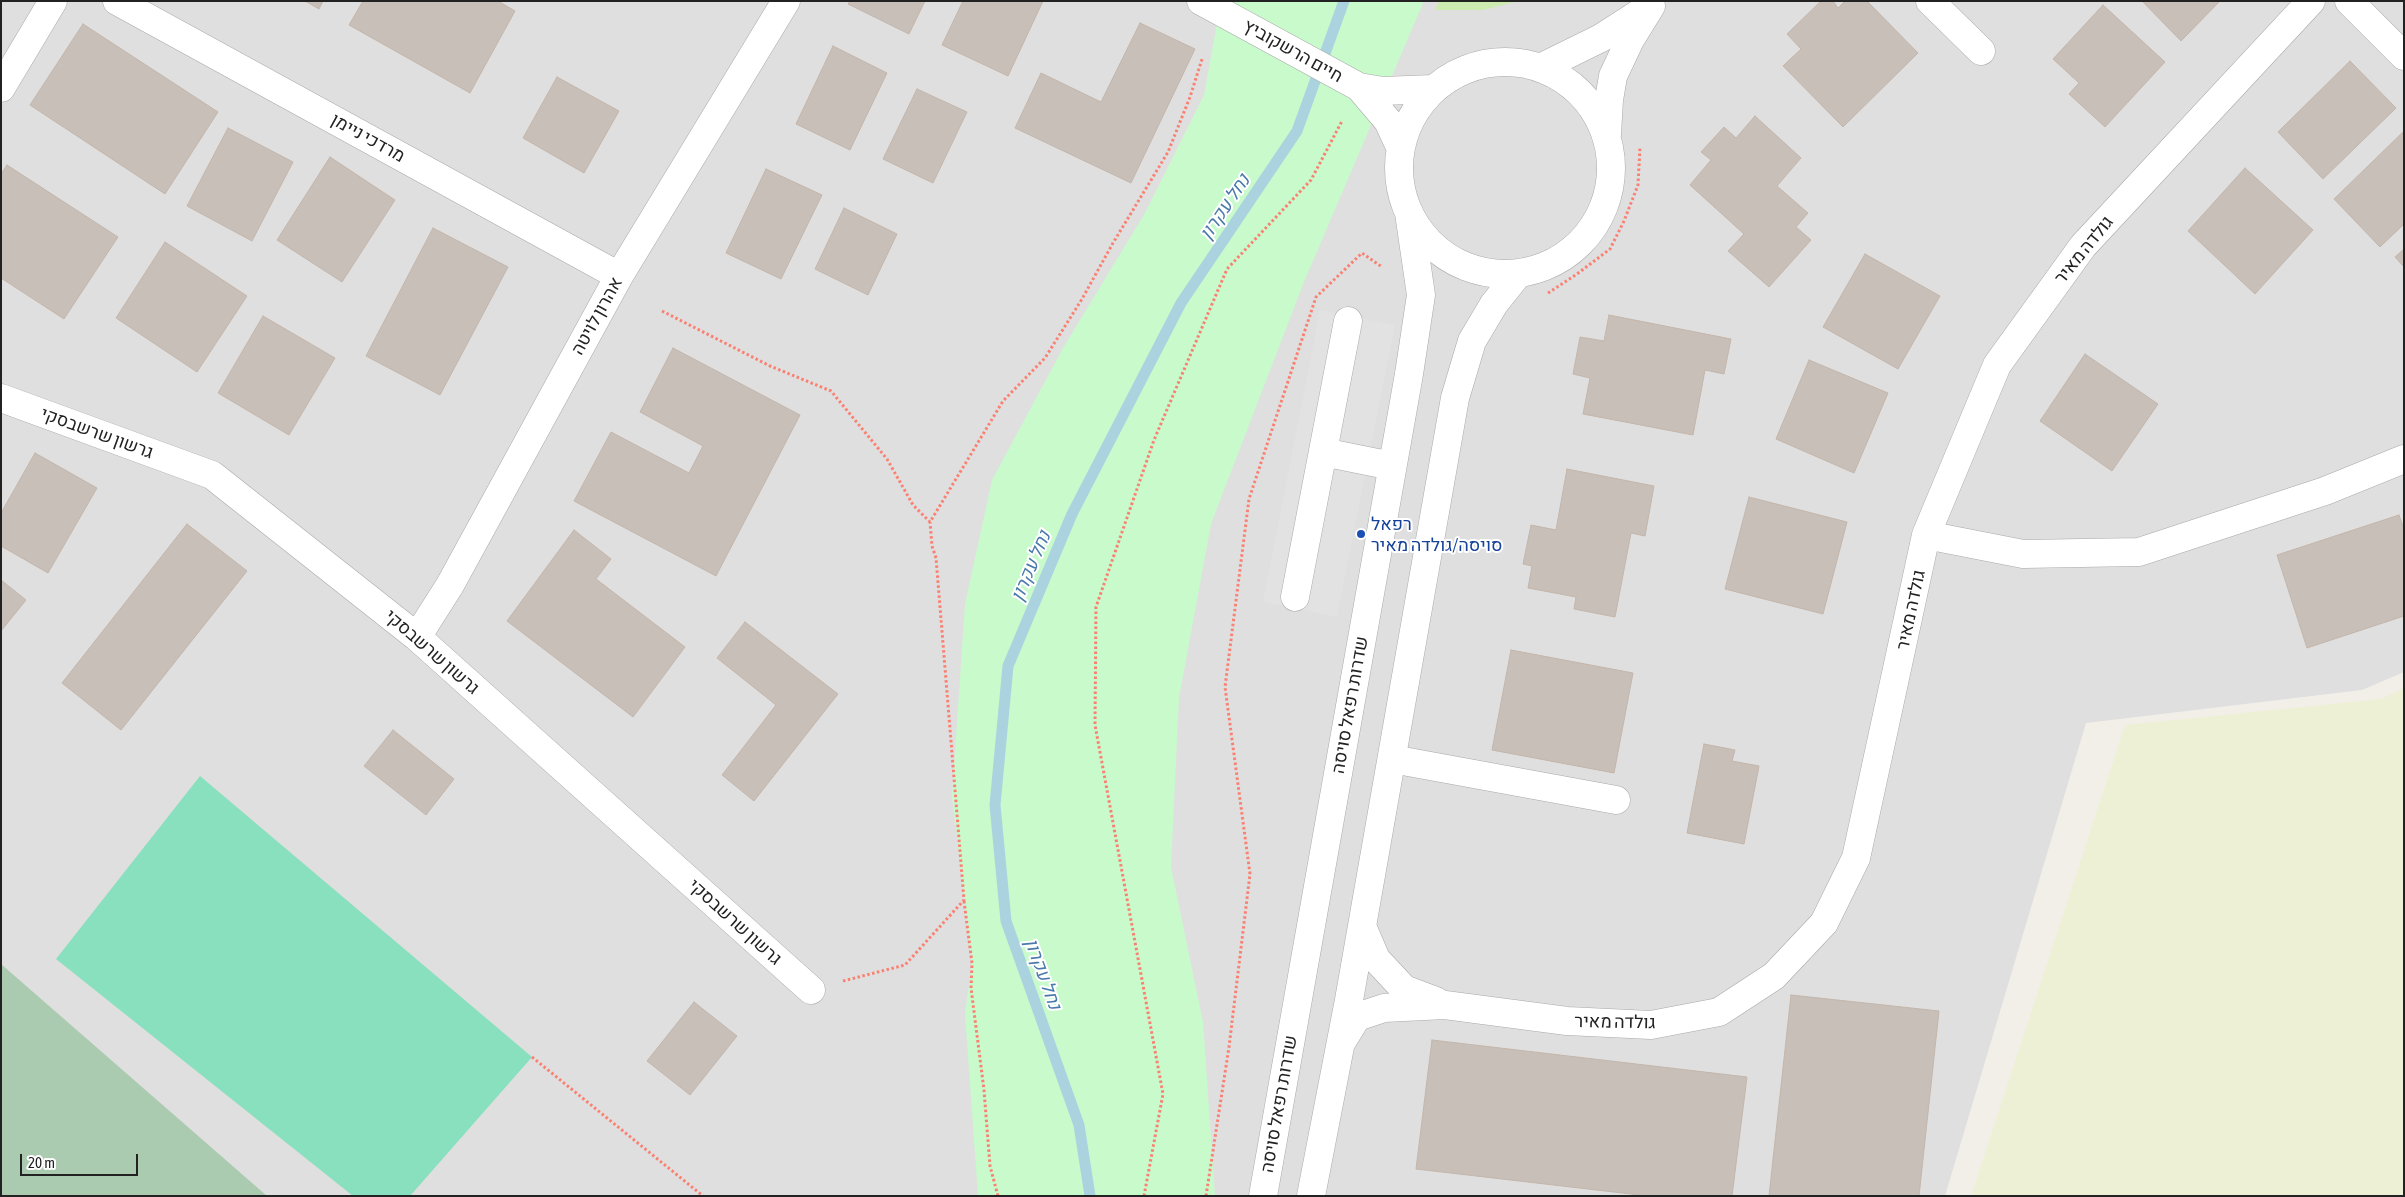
<!DOCTYPE html>
<html>
<head>
<meta charset="utf-8">
<style>
	body { margin:0 }
	#map { position:relative; width:2405px; height:1197px; overflow:hidden; background:#f2efe9; font-family:"Asap Condensed",sans-serif }
	canvas { display:block }
	.frame { position:absolute; inset:0; border:2px solid #222; pointer-events:none }
	.scale { position:absolute; left:20px; top:1154px; width:118px; height:22px; box-sizing:border-box; border:2px solid #222; border-top:0; padding-left:6px; font-size:15px; line-height:18px; white-space:nowrap; color:#222; -webkit-text-stroke:4px #fff; paint-order:stroke }
</style>
</head>
<body>
<div id="map">
<canvas width="2405" height="1197"></canvas>
<div class="frame"></div>
<div class="scale">20 m</div>
</div>
<script>
const c = document.querySelector('canvas').getContext('2d');
c.lineJoin = 'round';
function fill(path, color) {
  c.fillStyle = color;
  c.fill(path, 'evenodd');
}
function shape(rows) {
  const path = new Path2D();
  for (const r of rows) {
    if (r.length === 3) {
      path.moveTo(r[0] + r[2], r[1]);
      path.arc(r[0], r[1], r[2], 0, 2 * Math.PI);
      continue;
    }
    path.moveTo(r[0], r[1]);
    for (let i = 2; i < r.length; i += 2) path.lineTo(r[i], r[i + 1]);
  }
  return path;
}
function stroke(path, color, width, dash) {
  c.strokeStyle = color;
  c.lineWidth = width;
  c.lineCap = dash ? 'butt' : 'round';
  c.setLineDash(dash || []);
  c.stroke(path);
}
function write(font, color, halo, rows, align = 'center') {
  c.font = font + ' "Asap Condensed",Heebo,sans-serif';
  c.lineWidth = 4;
  c.setLineDash([]);
  c.textBaseline = 'middle';
  c.strokeStyle = halo;
  c.fillStyle = color;
  for (const [text, x, y, turn = 0] of rows) {
    c.save();
    c.translate(x, y);
    c.rotate((+turn || 0) * Math.PI / 180);
    c.textAlign = isNaN(turn) ? turn : align;
    if (halo) c.strokeText(text, 0, 0);
    c.fillText(text, 0, 0);
    c.restore();
  }
}
const residential = shape([
	[1,1,2404,1,2404,672,2362,690,2086,723,1945,1196,1,1196]
]);
const farmland = shape([
	[2404,688,2404,1196,1971,1196,2125,725,2381,699]
]);
const grass = shape([
	[1439,1,1519,1,1483,10,1435,10]
]);
const cemetery = shape([
	[1,964,267,1196,1,1196]
]);
const park = shape([
	[1221,1,1424,1,1304,282,1211,524,1179,698,1171,867,1203,1022,1215,1196,978,1196,965,1014,972,963,952,796,965,604,992,480,1063,348,1145,213,1204,95]
]);
const pitch = shape([
	[200,776,532,1057,410,1196,353,1196,56,959]
]);
const parking = shape([
	[1320,310,1395,325,1337,617,1263,602]
]);
const stream = shape([
	[1090,1196,1079,1125,1006,921,995,805,1008,666,1072,514,1181,303,1297,131,1344,1]
]);
const building = shape([
	[305,1,323,1,319,9,305,1],
	[363,1,498,1,515,11,470,93,349,25,363,1],
	[850,1,925,1,909,34,848,4,850,1],
	[963,1,1043,1,1008,76,942,45,963,1],
	[1821,1,1833,1,1838,8,1845,1,1867,1,1918,53,1843,127,1783,66,1801,49,1787,34,1821,1],
	[2142,1,2220,1,2181,41,2142,1],
	[2103,5,2165,62,2105,127,2069,94,2079,83,2053,59,2103,5],
	[1140,23,1195,49,1131,183,1015,128,1041,73,1101,102,1140,23],
	[83,24,218,112,165,194,30,105,83,24],
	[833,46,887,73,850,150,796,124,833,46],
	[2350,61,2396,108,2323,179,2278,132,2350,61],
	[557,77,619,111,584,173,523,138,557,77],
	[917,89,967,112,933,183,883,159,917,89],
	[1755,116,1801,158,1777,186,1808,213,1796,227,1811,240,1769,287,1728,251,1744,234,1690,185,1711,160,1701,152,1724,127,1736,138,1755,116],
	[228,128,293,162,252,241,187,206,228,128],
	[2404,131,2404,224,2380,247,2334,199,2404,131],
	[330,157,395,200,342,282,277,240,330,157],
	[7,165,118,237,64,319,1,278,1,174,7,165],
	[2245,168,2313,230,2255,294,2188,231,2245,168],
	[766,169,822,195,781,279,726,253,766,169],
	[844,208,897,234,868,295,815,269,844,208],
	[433,228,508,267,440,395,366,356,433,228],
	[165,242,247,296,197,372,116,318,165,242],
	[2404,249,2404,267,2395,257,2404,249],
	[1865,254,1940,296,1898,369,1823,327,1865,254],
	[1609,315,1731,339,1724,374,1705,370,1693,435,1583,414,1590,378,1573,374,1580,337,1604,341,1609,315],
	[263,316,335,358,289,435,218,393,263,316],
	[673,348,800,415,716,576,574,501,611,432,689,473,703,446,640,412,673,348],
	[2085,354,2158,404,2112,471,2040,421,2085,354],
	[1809,360,1888,393,1854,473,1776,439,1809,360],
	[35,453,97,488,48,573,1,546,1,513,35,453],
	[1567,469,1654,486,1645,536,1631,533,1615,617,1574,609,1576,597,1528,588,1532,566,1523,564,1531,525,1556,530,1567,469],
	[1749,497,1847,522,1823,614,1725,589,1749,497],
	[2399,515,2404,529,2404,616,2307,648,2277,555,2399,515],
	[187,524,247,571,121,730,62,683,187,524],
	[574,530,611,559,596,579,685,647,633,717,507,621,574,530],
	[1,580,26,600,1,631,1,580],
	[745,622,838,694,754,801,722,775,776,705,717,658,745,622],
	[1511,650,1633,673,1614,773,1492,750,1511,650],
	[393,730,454,779,426,815,364,766,393,730],
	[1704,744,1735,750,1732,761,1759,766,1744,844,1687,833,1704,744],
	[1791,995,1939,1011,1919,1196,1769,1196,1791,995],
	[694,1002,737,1036,690,1095,647,1061,694,1002],
	[1432,1040,1747,1077,1732,1196,1648,1196,1416,1169,1432,1040]
]);
const path = shape([
	[1548,293,1577,274,1610,249,1624,221,1638,185,1640,147],
	[662,311,770,366,831,391,887,459,913,505,930,522,1003,401,1045,358,1082,299,1113,243,1168,152,1190,97,1202,59],
	[964,901,972,963,971,988,984,1090,990,1166,998,1196],
	[843,981,905,965,964,900,936,558,932,546,930,522],
	[532,1057,703,1196],
	[1144,1196,1163,1094,1095,725,1096,607,1154,440,1227,269,1311,180,1342,121],
	[1206,1196,1229,1047,1250,874,1225,687,1249,499,1316,297,1362,253,1382,267]
]);
const minor = shape([
	[117,1,619,276],
	[1201,1,1359,87,1383,91,1433,89],
	[1930,1,1981,51],
	[2349,1,2404,56],
	[1505,168,106],
	[1542,67,1601,38,1643,11],
	[1359,87,1388,121,1400,147],
	[1,88,53,1],
	[1607,134,1609,100,1613,76,1630,40,1651,6],
	[1,398,212,475,417,637,811,990],
	[1323,452,1392,466],
	[1926,535,2023,554,2139,552,2325,491,2404,459],
	[1295,597,1348,321],
	[417,637,450,585,619,276,786,1],
	[1392,759,1616,800],
	[1362,926,1376,959,1404,989,1436,1001],
	[1341,1043,1357,1017,1384,1008,1445,1005,1567,1021,1651,1025,1719,1012,1774,976,1824,923,1856,858,1926,535,1997,365,2083,246,2311,1],
	[1263,1196,1409,374,1421,295,1409,213],
	[1311,1196,1349,1000,1455,398,1472,341,1494,304,1518,274]
]);
const markers = [
	[1361,534,5,"#1a4fb4"]
];
const streetNames = [
	["חיים הרשקוביץ",1293,51,29],
	["מרדכי ניימן",368,138,29],
	["גולדה מאיר",2084,250,-51],
	["אהרון לויטה",597,316,-61],
	["גרשון שרשבסקי",97,433,20],
	["גולדה מאיר",1911,610,-78],
	["גרשון שרשבסקי",432,652,41],
	["שדרות רפאל סויסה",1350,705,-80],
	["גרשון שרשבסקי",735,922,42],
	["גולדה מאיר",1615,1022,1],
	["שדרות רפאל סויסה",1279,1104,-80]
];
const transitNames = [
	["רפאל",1371,524],
	["סויסה/גולדה מאיר",1371,545]
];
const waterNames = [
	["נחל עקרון",1225,207,-56],
	["נחל עקרון",1031,566,-67],
	["נחל עקרון",1043,974,70]
];
fill(residential, '#e0dfdf');
fill(farmland, '#eef0d5');
fill(grass, '#cdebb0');
fill(cemetery, '#aacbaf');
fill(park, '#c8facc');
fill(pitch, '#88e0be');
fill(parking, '#e2e2e2');
stroke(stream, '#aad3df', 11);
fill(building, '#c7bfb8');
stroke(building, '#c4b6ab', 1);
stroke(minor, '#a9a9a9', 29);
stroke(path, '#fa8072', 3, [2.5, 2.5]);
stroke(minor, '#fff', 28);
for (const [x, y, r, color] of markers) {
  const dot = new Path2D();
  dot.arc(x, y, r, 0, 2 * Math.PI);
  c.fillStyle = color;
  c.fill(dot);
  stroke(dot, '#fff', 2);
}
write('18px', '#222', '#fff', streetNames);
write('18px', '#164399', '#fff', transitNames, 'left');
write('italic 19px', '#4a7aab', '#fff', waterNames);
</script>
</body>
</html>
